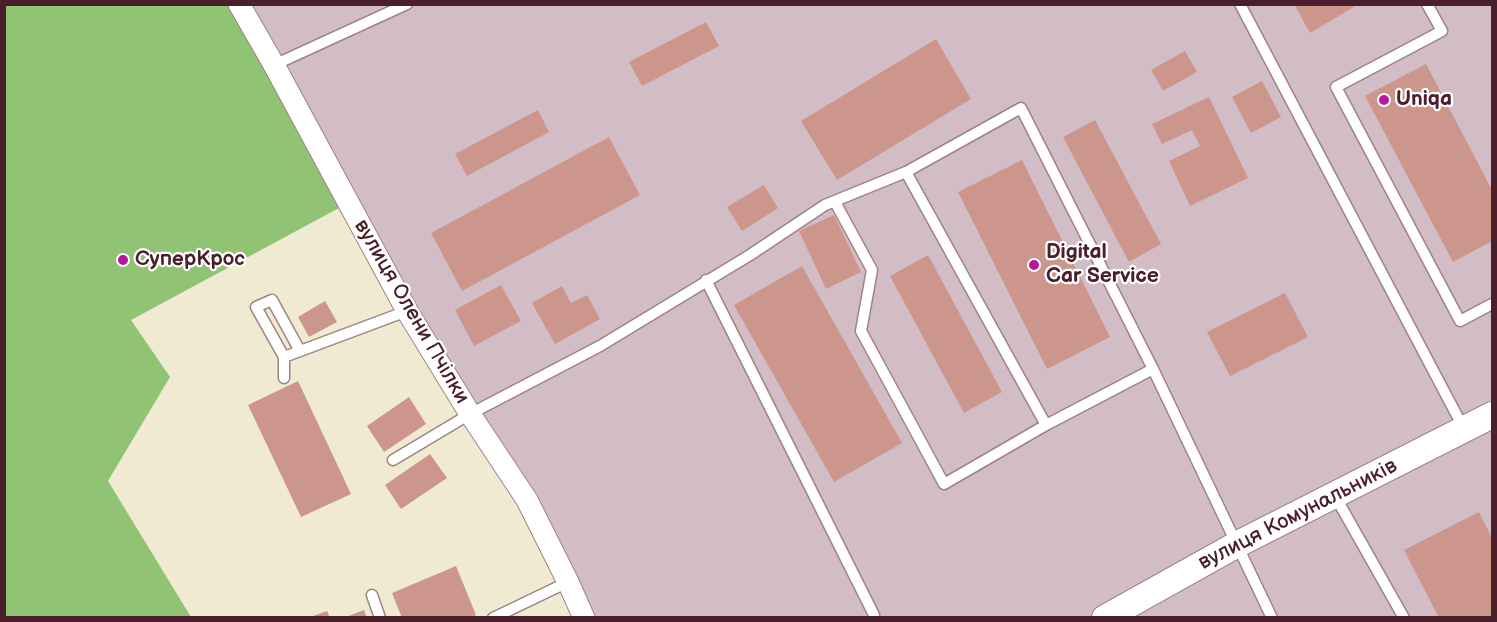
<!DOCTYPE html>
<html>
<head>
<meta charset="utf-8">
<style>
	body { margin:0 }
	#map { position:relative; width:1497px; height:622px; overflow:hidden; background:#f1ead3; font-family:"Balsamiq Sans",sans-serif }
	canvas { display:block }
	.frame { position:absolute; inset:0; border:6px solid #4a1f2b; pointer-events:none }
</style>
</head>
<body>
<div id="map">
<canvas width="1497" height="622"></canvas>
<div class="frame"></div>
</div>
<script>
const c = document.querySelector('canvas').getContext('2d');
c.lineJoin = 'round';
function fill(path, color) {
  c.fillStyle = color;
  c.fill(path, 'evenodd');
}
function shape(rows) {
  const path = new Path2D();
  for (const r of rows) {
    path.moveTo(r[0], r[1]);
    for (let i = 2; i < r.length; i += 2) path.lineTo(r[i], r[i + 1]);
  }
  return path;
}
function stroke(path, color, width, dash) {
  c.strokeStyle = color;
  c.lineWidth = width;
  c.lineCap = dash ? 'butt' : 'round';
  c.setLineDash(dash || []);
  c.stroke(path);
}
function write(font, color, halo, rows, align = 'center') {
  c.font = font + ' "Balsamiq Sans",sans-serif';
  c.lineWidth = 4.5;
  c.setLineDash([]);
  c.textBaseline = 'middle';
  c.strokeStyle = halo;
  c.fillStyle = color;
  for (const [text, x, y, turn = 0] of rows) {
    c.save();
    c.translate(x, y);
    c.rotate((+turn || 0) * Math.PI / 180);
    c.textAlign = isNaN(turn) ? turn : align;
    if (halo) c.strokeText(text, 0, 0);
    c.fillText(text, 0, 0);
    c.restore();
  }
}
const industrial = shape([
	[242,5,1492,5,1492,617,591,617]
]);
const green = shape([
	[4,5,242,5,352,201,131,320,170,377,108,481,191,617,5,617]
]);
const building = shape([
	[1294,4,1359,4,1310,33],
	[706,22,719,46,642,86,629,62],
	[936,39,971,99,837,180,801,121],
	[1185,51,1197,72,1163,91,1151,70],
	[1426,64,1492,190,1492,241,1453,262,1365,96],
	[1262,81,1281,117,1251,133,1232,97],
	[1209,97,1248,178,1190,206,1169,161,1200,146,1192,130,1162,144,1152,124],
	[538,110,549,132,467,176,455,154],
	[1095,120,1161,244,1129,262,1063,137],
	[609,137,640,195,462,291,431,233],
	[1022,160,1110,337,1047,369,958,192],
	[764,185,778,208,742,231,727,207],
	[834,215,861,272,826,289,799,231],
	[928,255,1002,392,964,413,890,276],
	[802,266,902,443,834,482,734,305],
	[501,285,521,321,474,346,455,310],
	[562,286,571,303,587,295,600,319,555,344,532,303],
	[1285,293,1308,337,1230,376,1207,332],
	[325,301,337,322,309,337,298,317],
	[298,381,351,494,301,517,248,405],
	[409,397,426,424,384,452,367,426],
	[430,454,447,478,401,509,385,485],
	[1479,512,1492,538,1492,618,1439,618,1404,550],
	[456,566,476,615,470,618,402,618,392,593],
	[364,610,367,618,346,618,346,617],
	[327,611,330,618,310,618,310,617]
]);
const service = shape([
	[1240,4,1464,429],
	[1427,4,1442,31,1336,87,1460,321,1492,304],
	[274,65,407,4],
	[906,172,1021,108,1153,369,1272,618],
	[706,280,874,615],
	[284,357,407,311],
	[284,378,284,357,256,307,272,300,300,351],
	[1046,425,1153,369],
	[393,460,470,414,600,346,750,255,825,205,906,172,1046,425,944,484,861,331,872,270,835,202],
	[1335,496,1404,618],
	[372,595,380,618],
	[493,618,568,582]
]);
const minor = shape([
	[239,4,274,65,407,311,470,414,527,500,568,582,584,618]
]);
const tertiary = shape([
	[1105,618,1236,545,1492,415]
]);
const markers = [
	[1384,100,6,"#b5179e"],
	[123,260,6,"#b5179e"],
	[1034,265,6,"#b5179e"]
];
const poiNames = [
	["Uniqa",1396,100],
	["Digital",1046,253],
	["Car Service",1046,277],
	["СуперКрос",135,260]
];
const streetNames = [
	["вулиця Олени Пчілки",411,312,60],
	["вулиця Комунальників",1298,515,-27]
];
fill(industrial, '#d2bdc6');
fill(green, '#91c374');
fill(building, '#cc968c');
stroke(service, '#9e847f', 13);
stroke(minor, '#9e847f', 23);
stroke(tertiary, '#9e847f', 28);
stroke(service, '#fff', 10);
stroke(minor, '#fff', 21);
stroke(tertiary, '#fff', 26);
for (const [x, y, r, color] of markers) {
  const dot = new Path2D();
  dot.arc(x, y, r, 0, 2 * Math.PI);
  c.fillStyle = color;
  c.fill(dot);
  stroke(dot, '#fff', 2);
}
write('bold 21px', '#4a1f2b', '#fff', poiNames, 'left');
write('21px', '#4a1f2b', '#fff', streetNames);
</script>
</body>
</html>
